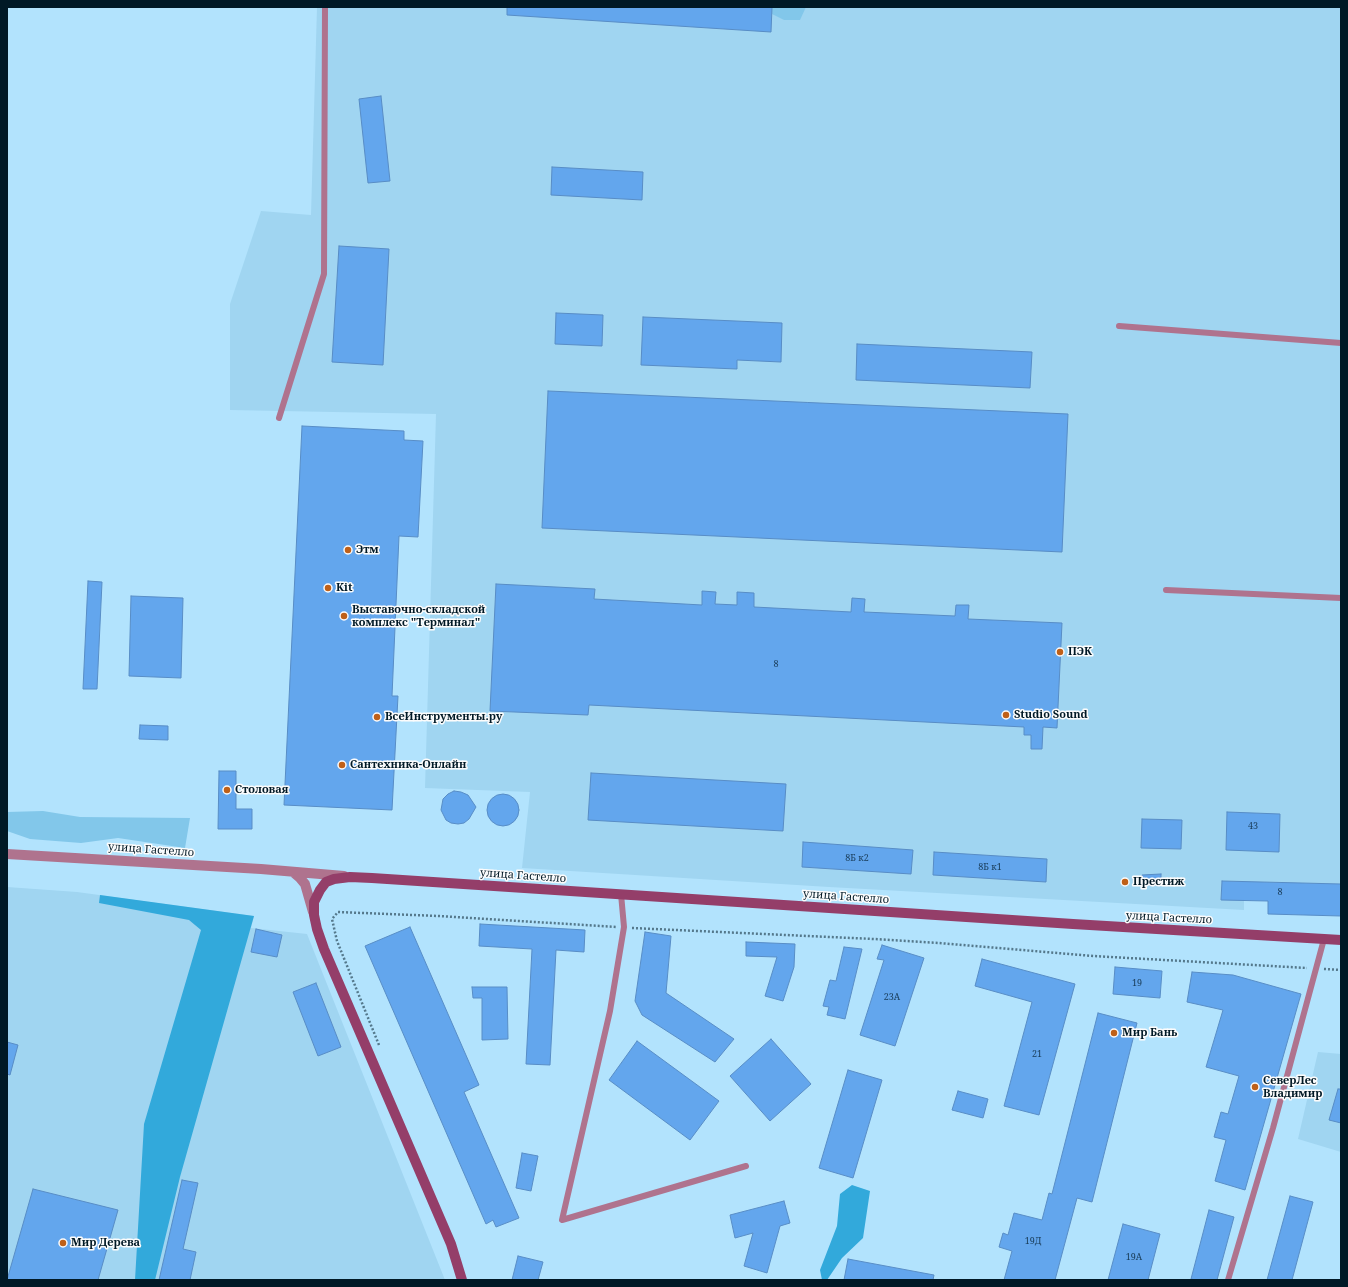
<!DOCTYPE html>
<html>
<head>
<meta charset="utf-8">
<style>
	body { margin:0 }
	#map { position:relative; width:1348px; height:1287px; overflow:hidden; background:#b2e3fd; font-family:"Noto Serif",serif }
	canvas { display:block }
	.frame { position:absolute; inset:0; border:8px solid #001926; pointer-events:none }
</style>
</head>
<body>
<div id="map">
<canvas width="1348" height="1287"></canvas>
<div class="frame"></div>
</div>
<script>
const c = document.querySelector('canvas').getContext('2d');
c.lineJoin = 'round';
function fill(path, color) {
  c.fillStyle = color;
  c.fill(path, 'evenodd');
}
function shape(rows) {
  const path = new Path2D();
  for (const r of rows) {
    if (r.length === 3) {
      path.moveTo(r[0] + r[2], r[1]);
      path.arc(r[0], r[1], r[2], 0, 2 * Math.PI);
      continue;
    }
    path.moveTo(r[0], r[1]);
    for (let i = 2; i < r.length; i += 2) path.lineTo(r[i], r[i + 1]);
  }
  return path;
}
function stroke(path, color, width, dash) {
  c.strokeStyle = color;
  c.lineWidth = width;
  c.lineCap = dash ? 'butt' : 'round';
  c.setLineDash(dash || []);
  c.stroke(path);
}
function write(font, color, halo, rows, align = 'center') {
  c.font = font + ' "Noto Serif",serif';
  c.lineWidth = 3;
  c.setLineDash([]);
  c.textBaseline = 'middle';
  c.strokeStyle = halo;
  c.fillStyle = color;
  for (const [text, x, y, turn = 0] of rows) {
    c.save();
    c.translate(x, y);
    c.rotate((+turn || 0) * Math.PI / 180);
    c.textAlign = isNaN(turn) ? turn : align;
    if (halo) c.strokeText(text, 0, 0);
    c.fillText(text, 0, 0);
    c.restore();
  }
}
const built = shape([
	[317,7,1341,7,1341,884,1222,882,1221,900,1244,900,1244,910,829,887,522,868,530,792,425,788,436,414,230,410,230,304,261,211,311,215],
	[7,887,77,892,254,916,251,928,307,934,445,1280,7,1280],
	[1318,1052,1341,1054,1341,1152,1298,1139]
]);
const green = shape([
	[772,7,806,7,800,20,784,20,772,14],
	[43,811,80,817,190,818,185,848,118,838,81,843,30,839,7,831,7,812]
]);
const forest = shape([
	[100,895,254,916,180,1177,155,1280,135,1280,144,1124,201,930,189,920,99,903],
	[852,1185,870,1191,863,1238,842,1258,827,1280,822,1280,820,1270,837,1226,840,1194]
]);
const building = shape([
	[507,7,772,7,771,32,507,15,507,7],
	[381,96,390,181,368,183,359,99,381,96],
	[552,167,643,172,642,200,551,195,552,167],
	[339,246,389,249,383,365,332,362,339,246],
	[556,313,603,315,602,346,555,344,556,313],
	[643,317,782,323,781,362,737,360,737,369,641,365,643,317],
	[857,344,1032,352,1030,388,856,380,857,344],
	[548,391,1068,414,1062,552,542,528,548,391],
	[302,426,404,431,404,440,423,441,418,537,399,536,392,696,398,696,392,810,284,805,302,426],
	[88,581,102,582,97,689,83,689,88,581],
	[496,584,595,589,594,599,702,605,702,591,716,592,715,604,737,605,737,592,754,593,754,607,851,612,852,598,865,599,864,612,955,616,956,605,969,605,968,619,1062,623,1057,728,1043,727,1042,749,1031,749,1031,735,1024,735,1024,727,589,705,588,715,490,711,496,584],
	[131,596,183,598,181,678,129,676,131,596],
	[140,725,168,726,168,740,139,739,140,725],
	[219,771,236,771,236,809,252,809,252,829,218,829,219,771],
	[591,773,786,784,783,831,588,820,591,773],
	[454,791,461,792,468,795,476,807,469,819,464,823,458,824,451,823,446,820,441,810,443,799,448,794,454,791],
	[503,810,16],
	[1227,812,1280,814,1279,852,1226,850,1227,812],
	[1142,819,1182,820,1181,849,1141,848,1142,819],
	[803,842,913,850,911,874,802,867,803,842],
	[934,852,1047,859,1046,882,933,875,934,852],
	[1161,874,1161,885,1142,885,1142,875,1161,874],
	[1222,881,1341,884,1341,916,1268,914,1268,901,1221,900,1222,881],
	[480,924,585,930,584,952,556,950,550,1065,526,1064,532,949,479,946,480,924],
	[410,927,479,1085,464,1092,519,1218,496,1227,493,1220,486,1224,365,946,410,927],
	[256,929,282,935,277,957,251,952,256,929],
	[645,932,671,936,666,993,734,1039,715,1062,642,1015,635,1001,645,932],
	[746,942,795,944,794,967,783,1001,765,996,777,957,746,956,746,942],
	[882,945,924,958,895,1046,860,1035,884,960,877,959,882,945],
	[844,947,862,949,845,1019,827,1015,829,1007,823,1006,830,980,836,981,844,947],
	[982,959,1075,984,1039,1115,1004,1106,1032,1002,975,986,982,959],
	[1115,967,1162,971,1160,998,1113,994,1115,967],
	[1192,972,1233,975,1301,994,1245,1190,1215,1181,1226,1140,1214,1137,1221,1112,1228,1114,1239,1076,1206,1067,1223,1010,1187,1002,1192,972],
	[316,983,341,1047,318,1056,293,992,316,983],
	[472,987,507,987,508,1039,482,1040,482,998,473,998,472,987],
	[1098,1013,1137,1023,1092,1202,1077,1198,1055,1280,1004,1280,1012,1251,999,1247,1003,1233,1008,1235,1014,1213,1042,1220,1049,1193,1052,1194,1098,1013],
	[771,1039,811,1084,770,1121,730,1076,771,1039],
	[637,1041,719,1101,690,1140,609,1080,637,1041],
	[7,1042,18,1045,10,1075,7,1074,7,1042],
	[848,1070,882,1080,853,1178,819,1168,848,1070],
	[1338,1089,1341,1089,1341,1123,1329,1120,1338,1089],
	[958,1091,988,1099,983,1118,952,1110,958,1091],
	[522,1153,538,1156,531,1191,516,1188,522,1153],
	[182,1180,198,1183,183,1249,196,1252,190,1280,159,1280,182,1180],
	[33,1189,118,1210,98,1280,7,1280,33,1189],
	[1290,1196,1313,1202,1292,1280,1267,1280,1290,1196],
	[784,1201,790,1223,780,1226,767,1273,744,1266,753,1233,735,1238,730,1215,784,1201],
	[1209,1210,1234,1217,1217,1280,1196,1280,1191,1279,1209,1210],
	[1123,1224,1160,1234,1148,1280,1108,1280,1123,1224],
	[518,1256,543,1262,538,1280,512,1280,518,1256],
	[848,1259,934,1275,933,1280,844,1280,848,1259]
]);
const path = shape([
	[632,928,874,939,939,943,1093,956,1307,968],
	[1324,969,1341,970],
	[379,1045,337,941,332,919,338,912,438,916,617,927]
]);
const lane = shape([
	[1119,326,1341,343],
	[279,418,324,274,325,7],
	[1166,590,1341,598],
	[621,894,624,927,610,1011,562,1220,746,1166],
	[1228,1280,1273,1128,1324,939]
]);
const street = shape([
	[7,854,261,869,344,876],
	[293,872,300,878,305,884,313,912]
]);
const secondary = shape([
	[462,1280,451,1244,324,949,317,929,314,915,314,902,320,890,326,882,334,879,350,877,372,878,1073,924,1341,940]
]);
const markers = [
	[348,550,4,"#bf6018"],
	[328,588,4,"#bf6018"],
	[344,616,4,"#bf6018"],
	[1060,652,4,"#bf6018"],
	[1006,715,4,"#bf6018"],
	[377,717,4,"#bf6018"],
	[342,765,4,"#bf6018"],
	[227,790,4,"#bf6018"],
	[1125,882,4,"#bf6018"],
	[1114,1033,4,"#bf6018"],
	[1255,1087,4,"#bf6018"],
	[63,1243,4,"#bf6018"]
];
const numberNames = [
	["8",776,664],
	["43",1253,826],
	["8Б к2",857,858],
	["8Б к1",990,867],
	["8",1280,892],
	["19",1137,983],
	["23А",892,997],
	["21",1037,1054],
	["19Д",1033,1241],
	["19А",1134,1257]
];
const poiNames = [
	["Этм",356,550],
	["Kit",336,588],
	["Выставочно-складской",352,610],
	["комплекс \"Терминал\"",352,623],
	["ПЭК",1068,652],
	["Studio Sound",1014,715],
	["ВсеИнструменты.ру",385,717],
	["Сантехника-Онлайн",350,765],
	["Столовая",235,790],
	["Престиж",1133,882],
	["Мир Бань",1122,1033],
	["СеверЛес",1263,1081],
	["Владимир",1263,1094],
	["Мир Дерева",71,1243]
];
const streetNames = [
	["улица Гастелло",151,850,4],
	["улица Гастелло",523,876,4],
	["улица Гастелло",846,897,4],
	["улица Гастелло",1169,918,3]
];
fill(built, '#a0d5f1');
fill(green, '#82c7ea');
fill(forest, '#32a9db');
fill(building, '#63a6ed');
stroke(building, '#588dc6', 1);
stroke(path, '#54788b', 2.5, [2, 2]);
stroke(lane, '#af738e', 6);
stroke(street, '#af738e', 10);
stroke(secondary, '#943e69', 10);
for (const [x, y, r, color] of markers) {
  const dot = new Path2D();
  dot.arc(x, y, r, 0, 2 * Math.PI);
  c.fillStyle = color;
  c.fill(dot);
  stroke(dot, '#fcfcfc', 1.5);
}
write('9px', '#193c58', null, numberNames);
write('bold 11px', '#001926', '#fcfcfc', poiNames, 'left');
write('11px', '#001926', '#fcfcfc', streetNames);
</script>
</body>
</html>
